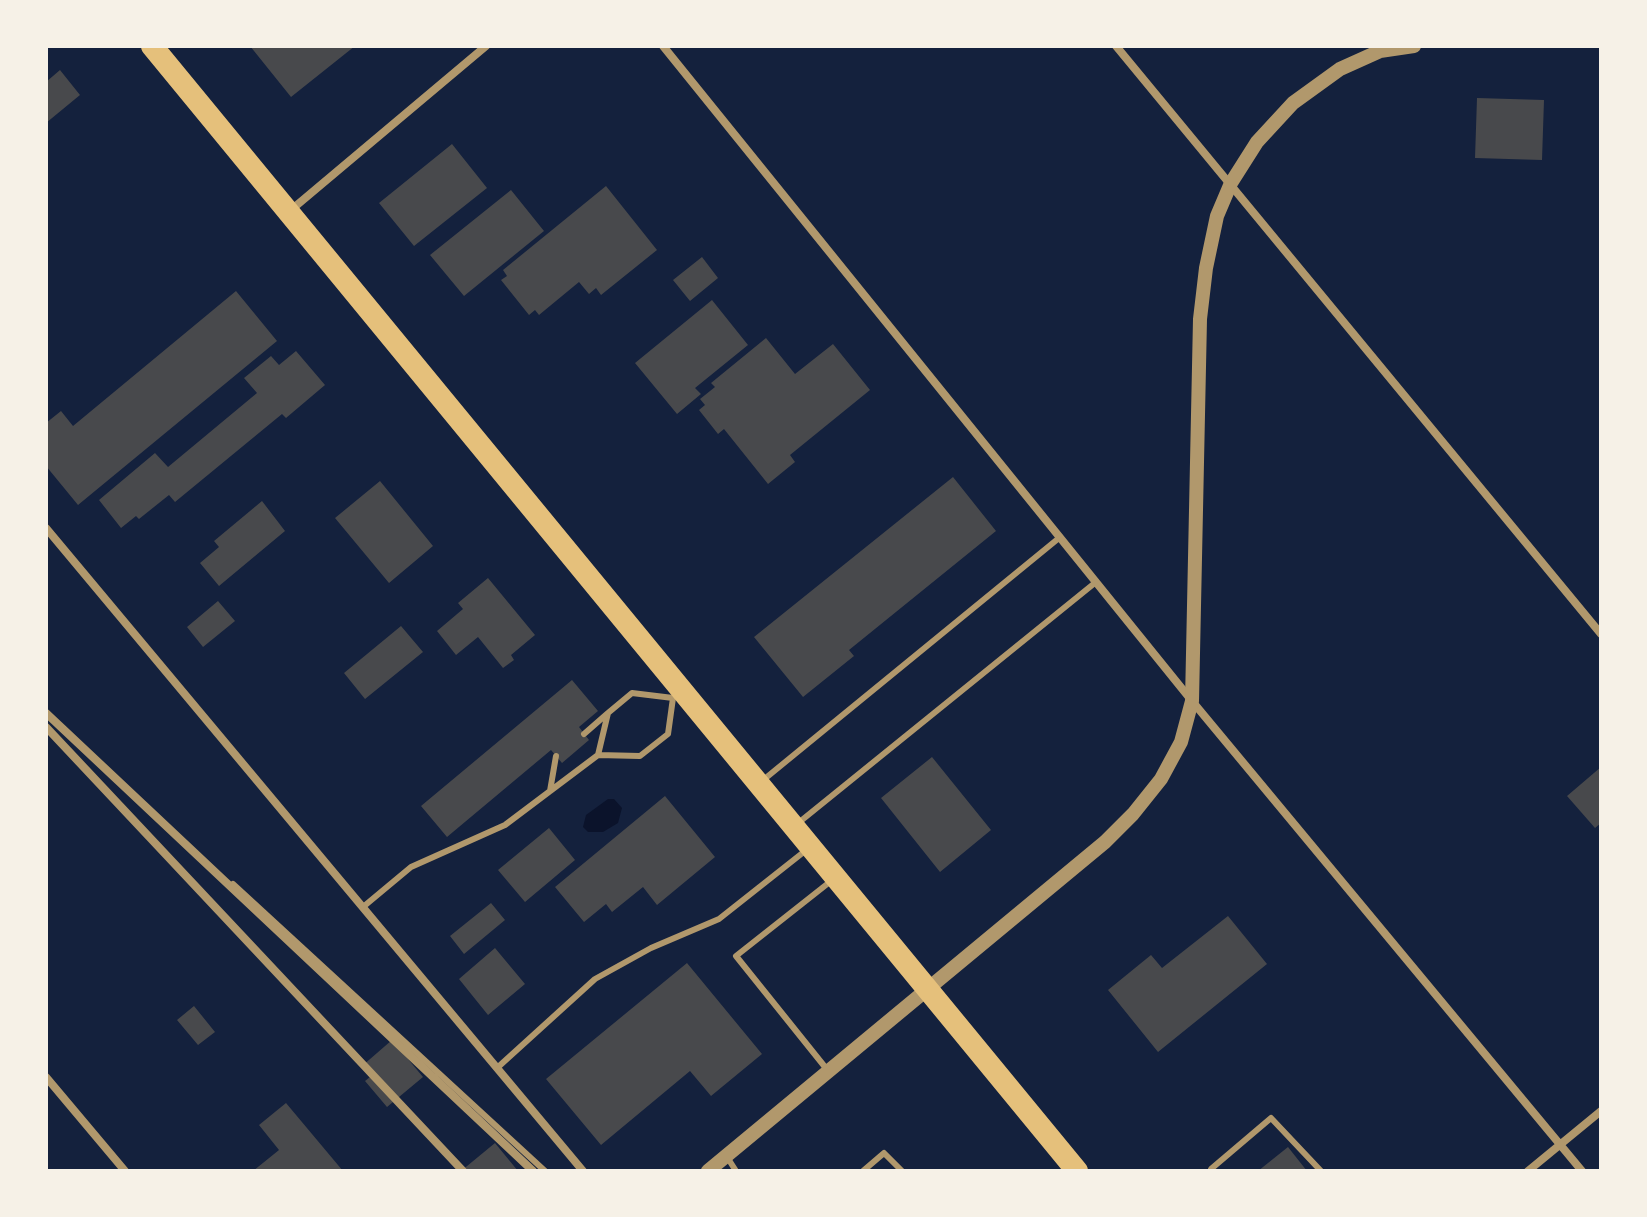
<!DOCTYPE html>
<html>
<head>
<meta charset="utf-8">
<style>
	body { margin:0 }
	#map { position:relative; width:1647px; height:1217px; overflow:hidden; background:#14213d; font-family:Arial,sans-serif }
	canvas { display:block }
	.frame { position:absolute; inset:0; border:48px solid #f6f1e7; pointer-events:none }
</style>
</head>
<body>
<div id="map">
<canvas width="1647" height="1217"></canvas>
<div class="frame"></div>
</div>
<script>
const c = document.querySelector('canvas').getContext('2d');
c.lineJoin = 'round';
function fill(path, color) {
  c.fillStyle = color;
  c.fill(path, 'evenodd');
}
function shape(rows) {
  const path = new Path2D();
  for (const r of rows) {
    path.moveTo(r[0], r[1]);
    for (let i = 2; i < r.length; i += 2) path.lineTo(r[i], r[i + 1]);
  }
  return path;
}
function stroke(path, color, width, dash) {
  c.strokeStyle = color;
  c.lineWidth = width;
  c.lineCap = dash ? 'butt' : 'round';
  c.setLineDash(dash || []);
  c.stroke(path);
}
const water = shape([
	[608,799,614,799,622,808,618,823,603,832,588,832,583,827,586,815]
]);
const building = shape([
	[250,46,355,46,291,97],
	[60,70,80,95,46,123,46,82],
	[1477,98,1544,100,1542,160,1475,158],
	[452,144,487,188,414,246,379,203],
	[606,186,657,250,601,295,596,288,589,294,579,282,539,315,535,310,529,315,501,280,507,276,503,270],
	[511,190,544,231,464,296,430,255],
	[702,257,718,278,690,301,673,280],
	[236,291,277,341,78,505,46,466,46,423,61,411,73,426],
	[712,300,748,345,695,388,701,394,677,414,635,363],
	[766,338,795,374,833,344,870,390,790,455,795,462,768,484,724,429,718,434,699,410,705,405,700,399,715,387,711,383],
	[296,351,325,385,286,418,282,414,175,502,169,495,139,519,136,516,121,528,99,500,155,453,168,467,257,393,244,378,271,356,279,365],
	[953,477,996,531,849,650,854,656,803,697,754,637],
	[380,481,433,546,389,583,335,518],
	[262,501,285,531,219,586,200,563,219,547,214,541],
	[488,578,535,635,511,655,514,660,503,668,478,637,456,655,437,631,463,609,458,603],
	[218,601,235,621,203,647,187,627],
	[401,626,423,652,365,699,344,673],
	[572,680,598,711,579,727,589,740,562,763,551,750,447,837,421,806],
	[932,757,991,830,940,872,881,798],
	[1601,767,1601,823,1595,828,1567,796],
	[665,796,715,857,657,905,643,887,612,912,606,904,584,922,555,887],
	[549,828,575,860,525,902,498,870],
	[491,903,505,920,464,954,450,936],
	[1228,916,1267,964,1158,1052,1108,990,1151,955,1162,968],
	[495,948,525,984,488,1015,459,979],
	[687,963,762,1054,711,1096,690,1071,601,1145,546,1079],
	[194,1006,215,1032,198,1045,177,1020],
	[392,1040,423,1077,387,1107,365,1081,370,1077,362,1066],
	[286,1103,343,1171,253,1171,279,1150,259,1125],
	[495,1143,518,1171,461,1171],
	[1288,1147,1307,1171,1258,1171]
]);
const service = shape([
	[584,734,608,713],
	[762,781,1059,538],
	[550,791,556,756],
	[797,824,1096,582],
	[233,884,545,1171],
	[363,907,411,867,505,825,598,755,608,713,632,693,673,698,668,734,640,756,598,755],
	[497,1068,595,979,651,948,719,919,805,851],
	[829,1072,736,956,831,881],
	[727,1157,736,1171],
	[863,1171,884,1153,902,1171],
	[1212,1171,1211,1169,1271,1118,1321,1171]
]);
const minor = shape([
	[663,46,1192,701,1582,1171],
	[1116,46,1601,634],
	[291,210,486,46],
	[46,528,583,1171],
	[46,713,533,1171],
	[46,727,463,1171],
	[46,1077,125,1171],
	[1528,1171,1601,1111]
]);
const tertiary = shape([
	[708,1171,1105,842,1133,814,1161,779,1181,742,1192,701,1200,319,1206,268,1217,216,1231,183,1257,142,1293,103,1340,69,1380,51,1414,46]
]);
const trunk = shape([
	[152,46,1077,1171]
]);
fill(water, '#0b132b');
fill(building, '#48494c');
stroke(service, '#b1986c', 6);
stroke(minor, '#b1986c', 8);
stroke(tertiary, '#b1986c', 14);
stroke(trunk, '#e5c07b', 22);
</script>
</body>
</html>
